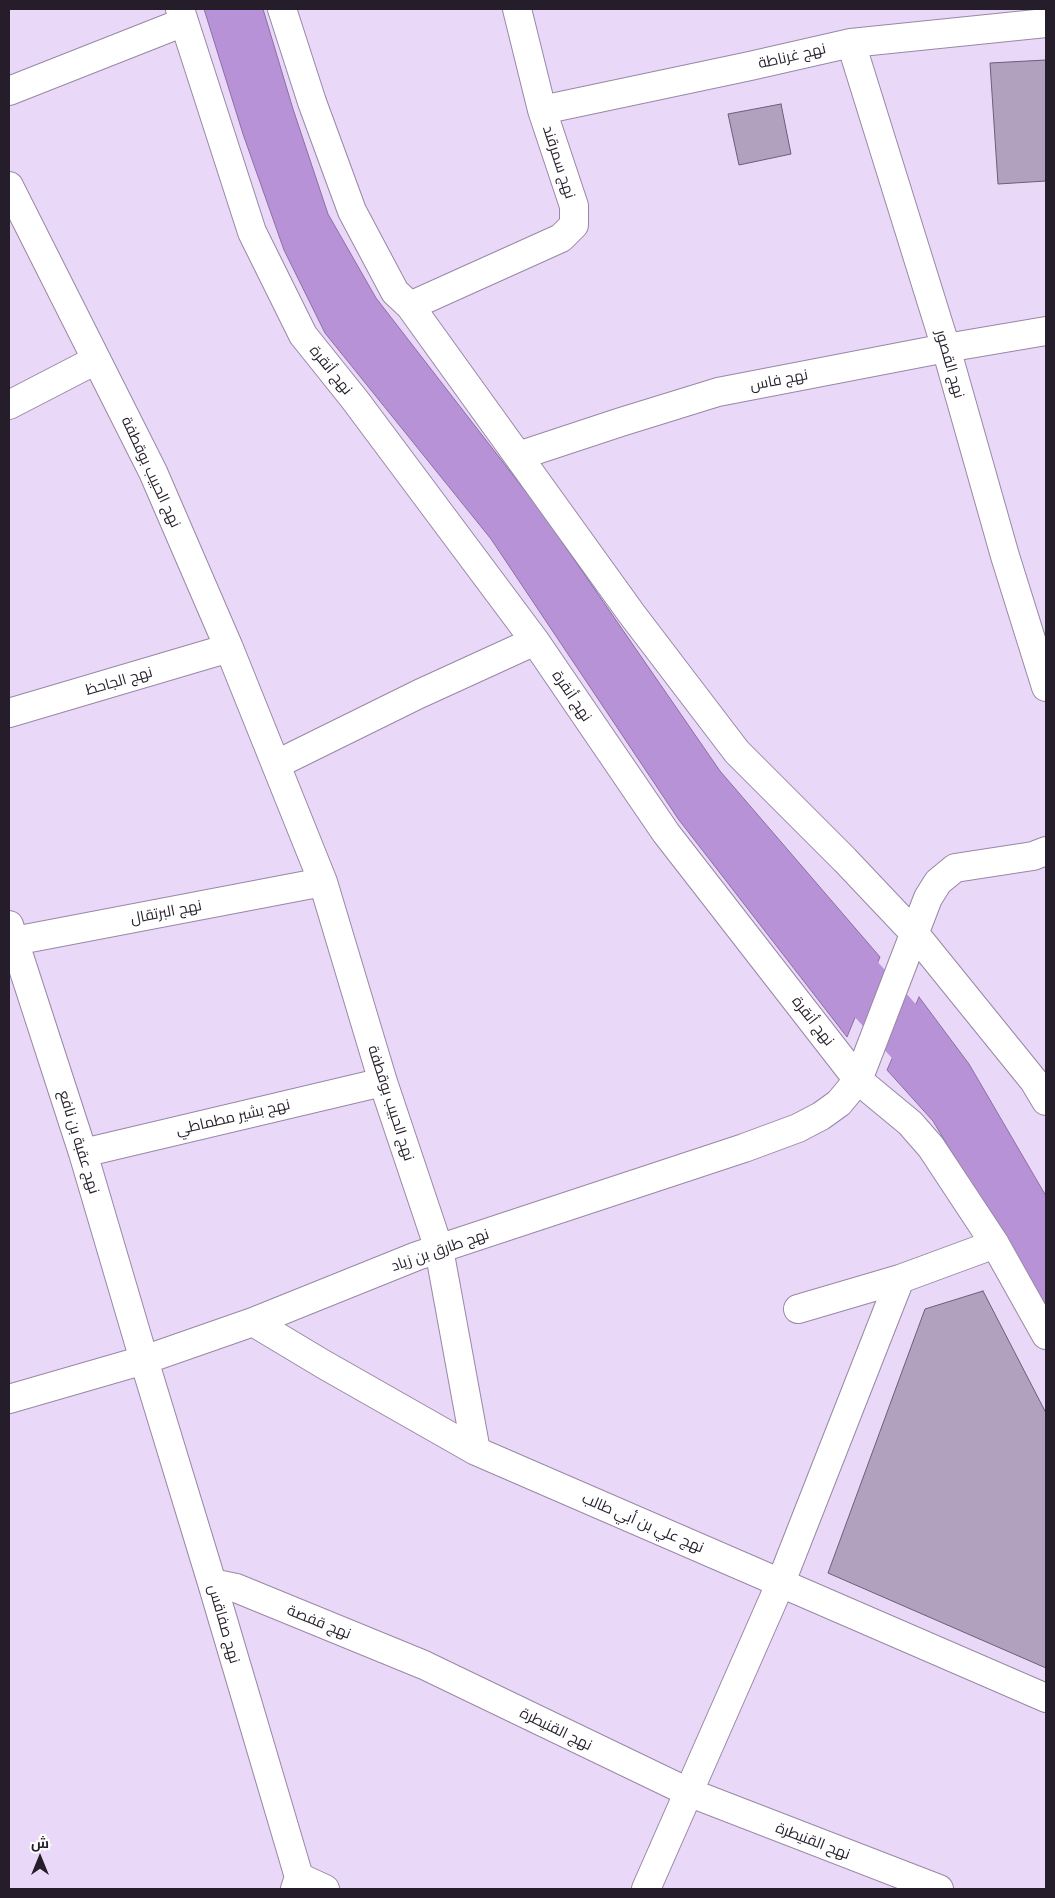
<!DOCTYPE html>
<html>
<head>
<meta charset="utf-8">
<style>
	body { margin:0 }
	#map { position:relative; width:1055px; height:1898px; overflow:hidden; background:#e9d8f8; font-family:"Golos Text",Cairo,sans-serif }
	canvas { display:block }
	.frame { position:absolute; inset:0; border:10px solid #251e2a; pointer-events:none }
	.north { position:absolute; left:15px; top:1833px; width:50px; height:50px; -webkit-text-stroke:4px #fff; paint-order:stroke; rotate:0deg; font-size:14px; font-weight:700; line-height:20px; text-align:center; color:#251e2a }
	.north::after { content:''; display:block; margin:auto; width:18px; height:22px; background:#251e2a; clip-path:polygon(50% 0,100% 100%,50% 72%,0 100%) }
</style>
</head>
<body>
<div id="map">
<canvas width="1055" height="1898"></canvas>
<div class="frame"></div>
<div class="north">ش</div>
</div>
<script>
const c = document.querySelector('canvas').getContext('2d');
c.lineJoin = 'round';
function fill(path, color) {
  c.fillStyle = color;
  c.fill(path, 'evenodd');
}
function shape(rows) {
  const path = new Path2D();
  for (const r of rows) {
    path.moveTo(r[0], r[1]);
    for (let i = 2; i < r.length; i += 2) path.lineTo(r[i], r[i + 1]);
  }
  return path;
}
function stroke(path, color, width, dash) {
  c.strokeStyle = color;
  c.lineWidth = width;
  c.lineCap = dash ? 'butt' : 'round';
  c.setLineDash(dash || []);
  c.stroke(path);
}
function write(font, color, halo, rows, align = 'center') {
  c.font = font + ' "Golos Text",Cairo,sans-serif';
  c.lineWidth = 5;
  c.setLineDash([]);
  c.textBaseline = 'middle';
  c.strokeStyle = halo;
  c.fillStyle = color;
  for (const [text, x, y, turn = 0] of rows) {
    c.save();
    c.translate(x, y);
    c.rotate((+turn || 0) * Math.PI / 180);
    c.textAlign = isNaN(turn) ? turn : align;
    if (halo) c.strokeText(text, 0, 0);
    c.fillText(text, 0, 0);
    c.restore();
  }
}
const water = shape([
	[204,9,263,9,293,109,328,214,376,298,540,510,720,771,880,957,847,1037,679,820,491,539,325,333,284,250,243,134,204,9],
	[919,997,969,1064,1046,1196,1046,1310,933,1121,887,1070,919,997]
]);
const river = shape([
	[817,935,930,1060,948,1089]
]);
const building = shape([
	[1046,60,1046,181,998,184,990,63,1046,60],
	[781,104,791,154,739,165,728,114,781,104],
	[983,1291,1046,1413,1046,1668,828,1573,925,1309,983,1291]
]);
const minor = shape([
	[180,9,252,232,303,335,355,400,535,641,666,833,858,1080,910,1123,931,1147,995,1244,1046,1335],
	[282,9,312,102,352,211,395,292,410,306,631,613,737,752,845,860,915,934,1034,1081,1046,1101],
	[851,43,946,348,1005,556,1046,687],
	[9,91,184,22],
	[542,110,750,66,851,43,1046,23],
	[9,186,153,472,229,648,323,882,383,1082,439,1249,476,1451],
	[410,306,561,238,574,225,574,206,542,110,517,9],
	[9,405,96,360],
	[518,456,621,422,718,392,946,348,1046,331],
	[9,713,229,648],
	[277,764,419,694,535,641],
	[9,925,83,1153,144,1360,212,1583,299,1877,295,1889],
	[9,942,323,882],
	[83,1153,383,1082],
	[798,1309,900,1279,995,1244],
	[253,1322,323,1364,476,1451,1046,1698],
	[9,1399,144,1360,253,1322,417,1256,744,1148,798,1128,821,1116,839,1103,858,1080,928,898,938,882,955,868,1033,856,1046,851],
	[212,1583,236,1588,424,1665,688,1792,939,1889],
	[299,1877,325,1889],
	[646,1889,781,1582,900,1279]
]);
const streetNames = [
	["نهج غرناطة",792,56,-13],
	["نهج سمرقند",559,162,72],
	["نهج القصور",950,364,74],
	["نهج أنقرة",331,370,51],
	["نهج فاس",779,380,-11],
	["نهج الحبيب بوقطفة",151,472,65],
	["نهج الجاحظ",119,681,-16],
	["نهج أنقرة",572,696,56],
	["نهج البرتقال",166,912,-11],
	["نهج أنقرة",813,1021,52],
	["نهج الحبيب بوقطفة",391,1103,72],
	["نهج بشير مطماطي",233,1117,-13],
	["نهج عقبة بن نافع",79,1142,73],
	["نهج طارق بن زياد",440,1250,-19],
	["نهج علي بن أبي طالب",643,1523,23],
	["نهج قفصة",319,1622,22],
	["نهج صفاقس",224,1624,74],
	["نهج القنيطرة",556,1729,26],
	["نهح القنيطرة",813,1841,21]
];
fill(water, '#b792d6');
stroke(water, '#8b6fa2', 1);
stroke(river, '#b792d6', 54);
fill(building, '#b1a1bf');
stroke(building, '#6c5d79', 1);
stroke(minor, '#9888a6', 30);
stroke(minor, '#fff', 28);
write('15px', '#251e2a', '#fff', streetNames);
</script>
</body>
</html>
